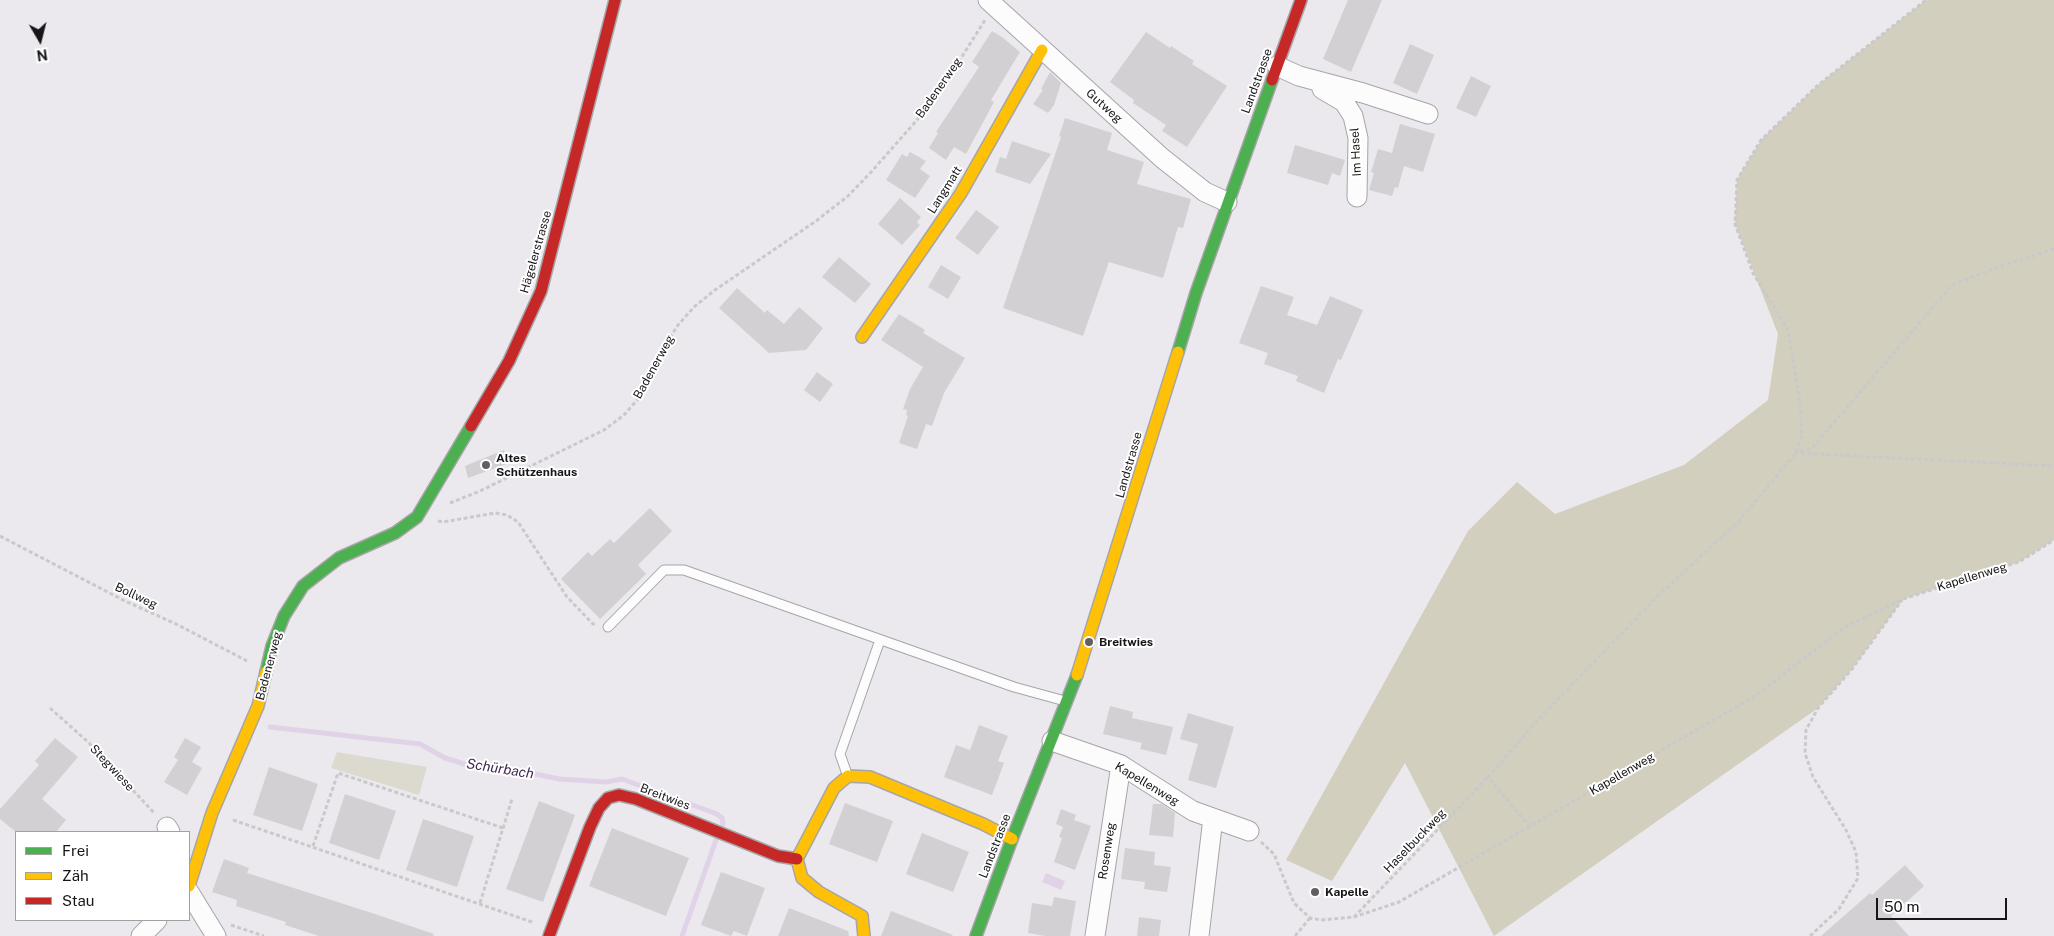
<!DOCTYPE html>
<html>
<head>
<meta charset="utf-8">
<style>
	body { margin:0 }
	#map { position:relative; width:2054px; height:936px; overflow:hidden; background:#ebe9ed; font-family:"Public Sans",sans-serif }
	canvas { display:block }
	.legend { position:absolute; left:15px; top:831px; width:175px; height:90px; box-sizing:border-box; background:#fff; border:1px solid #a2a1a2; margin:0; padding:6px 9px; list-style:none; font-size:15px; color:#161517 }
	.legend li { display:flex; align-items:center; gap:10px; height:25px }
	.legend b { width:25px; border:1px solid #a2a1a2 }
	.north { position:absolute; left:15px; top:15px; width:50px; height:50px; -webkit-text-stroke:4px #fff; paint-order:stroke; rotate:172deg; font-size:14px; font-weight:700; line-height:20px; text-align:center; color:#161517 }
	.north::after { content:''; display:block; margin:auto; width:18px; height:22px; background:#161517; clip-path:polygon(50% 0,100% 100%,50% 72%,0 100%) }
	.scale { position:absolute; left:1876px; top:898px; width:131px; height:22px; box-sizing:border-box; border:2px solid #161517; border-top:0; padding-left:6px; font-size:15px; line-height:18px; white-space:nowrap; color:#161517; -webkit-text-stroke:4px #fff; paint-order:stroke }
</style>
</head>
<body>
<div id="map">
<canvas width="2054" height="936"></canvas>
<ul class="legend">
<li><b style="height:6px;background:#4caf50"></b>Frei</li>
<li><b style="height:6px;background:#ffc107"></b>Zäh</li>
<li><b style="height:6px;background:#c62828"></b>Stau</li>
</ul>
<div class="north">N</div>
<div class="scale">50 m</div>
</div>
<script>
const c = document.querySelector('canvas').getContext('2d');
c.lineJoin = 'round';
function fill(path, color) {
  c.fillStyle = color;
  c.fill(path, 'evenodd');
}
function shape(rows) {
  const path = new Path2D();
  for (const r of rows) {
    path.moveTo(r[0], r[1]);
    for (let i = 2; i < r.length; i += 2) path.lineTo(r[i], r[i + 1]);
  }
  return path;
}
function stroke(path, color, width, dash) {
  c.strokeStyle = color;
  c.lineWidth = width;
  c.lineCap = dash ? 'butt' : 'round';
  c.setLineDash(dash || []);
  c.stroke(path);
}
function write(font, color, halo, rows, align = 'center') {
  c.font = font + ' "Public Sans",sans-serif';
  c.lineWidth = 4;
  c.setLineDash([]);
  c.textBaseline = 'middle';
  c.strokeStyle = halo;
  c.fillStyle = color;
  for (const [text, x, y, turn = 0] of rows) {
    c.save();
    c.translate(x, y);
    c.rotate((+turn || 0) * Math.PI / 180);
    c.textAlign = isNaN(turn) ? turn : align;
    if (halo) c.strokeText(text, 0, 0);
    c.fillText(text, 0, 0);
    c.restore();
  }
}
const green = shape([
	[337,752,427,767,419,795,331,768]
]);
const forest = shape([
	[1926,0,2054,0,2054,540,2019,562,1903,599,1852,669,1818,708,1494,936,1405,763,1332,881,1286,860,1468,531,1517,482,1555,514,1684,465,1768,400,1778,334,1735,224,1737,180,1761,140,1818,85]
]);
const water = shape([
	[1046,873,1065,881,1061,890,1042,882]
]);
const stream = shape([
	[270,727,420,744,445,758,471,766,521,771,559,779,606,782,622,779,717,814,722,818,723,824],
	[682,936,716,840]
]);
const building = shape([
	[1348,0,1382,0,1351,72,1323,59],
	[992,31,1002,37,1020,52,991,100,994,102,966,154,954,147,946,160,929,148,938,133,936,132,979,67,972,62],
	[1146,32,1170,48,1171,46,1194,61,1192,64,1227,86,1187,147,1162,131,1166,125,1133,103,1134,100,1110,82],
	[1410,44,1434,55,1417,94,1393,83],
	[1050,72,1061,83,1054,105,1048,113,1033,104,1043,90,1041,89],
	[1471,76,1491,86,1476,117,1456,108],
	[1065,118,1112,133,1107,150,1144,162,1137,184,1191,199,1183,228,1178,227,1163,278,1109,262,1083,336,1003,308,1061,137,1059,136],
	[1400,124,1435,134,1423,172,1404,166,1398,188,1395,187,1392,196,1369,190,1374,173,1371,172,1378,149,1392,153],
	[1012,141,1051,154,1030,184,995,172,1000,157,1006,159],
	[1295,145,1345,160,1340,176,1332,173,1328,185,1287,173],
	[910,152,926,161,920,169,930,176,915,198,886,180,902,154,907,157],
	[900,198,921,217,917,222,920,225,902,245,878,224],
	[976,210,999,227,978,255,955,238],
	[839,257,871,284,855,303,822,277],
	[941,265,961,277,948,299,928,287],
	[1261,286,1294,297,1287,315,1317,325,1330,296,1363,310,1341,360,1338,359,1324,393,1296,381,1298,376,1264,364,1268,353,1239,343],
	[737,288,765,313,767,310,784,324,799,307,823,328,806,350,769,353,719,308],
	[899,314,925,330,923,333,965,358,944,393,932,426,926,424,917,449,899,443,908,416,906,415,907,410,903,409,910,389,923,367,881,340],
	[817,372,833,384,820,402,804,390],
	[504,450,509,463,468,478,465,466],
	[650,508,672,531,638,565,646,574,600,619,561,579,588,552,592,556,610,539,614,543],
	[1110,706,1133,712,1132,718,1173,727,1166,755,1140,749,1142,743,1103,734],
	[1188,713,1234,727,1216,788,1188,780,1198,744,1180,739],
	[979,725,1008,736,998,761,1004,763,992,795,944,777,956,745,970,750],
	[55,738,78,757,42,799,66,820,56,832,16,832,0,819,0,809,39,765,35,761],
	[185,738,201,747,192,762,202,768,187,795,164,782,178,760,174,757],
	[269,767,318,784,302,831,253,815],
	[345,794,396,811,379,860,329,843],
	[539,801,575,815,543,902,506,889],
	[845,803,893,821,877,862,829,844],
	[1153,804,1162,804,1175,813,1173,837,1149,835],
	[1061,809,1076,815,1074,820,1091,826,1075,870,1054,862,1062,838,1059,837,1063,827,1056,824],
	[423,819,474,836,457,887,406,870],
	[612,828,689,858,666,916,589,886],
	[922,833,969,852,953,892,906,874],
	[1125,848,1155,852,1154,865,1171,867,1167,892,1144,889,1145,882,1121,879],
	[224,859,249,868,247,873,375,914,434,934,433,936,319,936,285,925,286,922,236,906,237,900,212,892],
	[1905,865,1924,886,1891,916,1909,936,1821,936,1870,893,1872,895],
	[721,872,765,888,747,936,734,931,731,936,701,925],
	[1054,897,1076,901,1070,936,1045,936,1028,933,1032,903,1052,906],
	[789,908,848,931,849,936,778,936],
	[891,911,953,935,952,936,881,936],
	[1139,917,1161,920,1159,936,1137,936]
]);
const path = shape([
	[2054,249,1996,268,1952,285,1813,447,1796,453,2054,466],
	[450,503,480,491,604,430,624,415,638,399,659,355,678,325,695,306,715,290,816,221,848,196,872,171,917,120,951,74,985,20],
	[438,521,443,522,495,513,507,515,518,522,567,597,593,624,596,624],
	[0,536,123,600,176,624,247,661],
	[50,708,88,742,155,814],
	[233,820,532,922],
	[1530,827,1488,777,1534,724,1659,595,1738,522,1796,453,1802,436,1800,402,1788,330,1753,273,1735,224,1737,180,1761,140,1818,85,1926,0],
	[1261,842,1274,854,1294,903,1310,918,1321,920,1354,917,1399,902,1755,696,1845,627,1903,599,2019,562,2054,540],
	[313,846,338,773,503,828],
	[480,903,512,799],
	[1354,917,1488,777],
	[231,925,264,936],
	[1295,936,1310,918],
	[1810,936,1839,909,1858,878,1856,852,1846,830,1813,777,1805,753,1806,730,1818,708,1852,669,1902,600]
]);
const lane = shape([
	[608,627,664,570,684,570,1014,687,1065,701],
	[847,774,840,754,880,640]
]);
const street = shape([
	[988,0,1162,158,1205,192,1227,202],
	[1277,66,1299,76,1363,93,1428,114],
	[1322,89,1344,102,1353,116,1358,138,1357,197],
	[1052,741,1121,765,1193,811,1249,831],
	[167,827,170,832],
	[189,892,216,936],
	[141,936,157,920],
	[1095,936,1121,765],
	[1199,936,1213,818]
]);
const fast = shape([
	[1178,352,1196,293,1272,80],
	[266,672,272,646,284,616,303,586,339,558,395,533,417,517,471,426],
	[976,936,1012,839,1077,675]
]);
const slow = shape([
	[862,337,961,193,1042,50],
	[1077,675,1178,352],
	[189,886,212,813,258,706,266,672],
	[864,936,862,916,819,892,802,878,797,859,834,788,848,776,870,777,983,824,1012,839]
]);
const jam = shape([
	[1272,80,1301,0],
	[471,426,509,361,541,291,615,0],
	[549,936,590,827,599,808,608,798,619,795,636,799,778,856,797,859]
]);
const markers = [
	[486,465,5,"#615f62"],
	[1089,642,5,"#615f62"],
	[1315,892,5,"#615f62"]
];
const streetNames = [
	["Landstrasse",1257,81,-70],
	["Badenerweg",939,88,-55],
	["Gutweg",1104,106,42],
	["Im Hasel",1356,152,-93],
	["Langmatt",945,190,-58],
	["Hägelerstrasse",536,252,-74],
	["Badenerweg",654,367,-61],
	["Landstrasse",1129,465,-74],
	["Kapellenweg",1972,577,-17],
	["Bollweg",136,596,25],
	["Badenerweg",269,666,-75],
	["Stegwiese",112,768,47],
	["Kapellenweg",1622,774,-30],
	["Kapellenweg",1147,784,31],
	["Breitwies",665,797,21],
	["Haselbuckweg",1415,841,-46],
	["Landstrasse",995,846,-69],
	["Rosenweg",1107,851,-81]
];
const poiNames = [
	["Altes",496,458],
	["Schützenhaus",496,472],
	["Breitwies",1099,642],
	["Kapelle",1325,892]
];
const waterNames = [
	["Schürbach",500,769,9]
];
fill(green, '#dcdace');
fill(forest, '#d2cfbf');
fill(water, '#e0d3e8');
stroke(stream, '#e0d3e8', 5);
fill(building, '#d2d0d3');
stroke(lane, '#a6a5a7', 11);
stroke(street, '#a6a5a7', 21);
stroke(fast, '#a6a5a7', 14);
stroke(slow, '#a6a5a7', 14);
stroke(jam, '#a6a5a7', 14);
stroke(path, '#cac9ca', 3, [4, 2.5]);
stroke(lane, '#fcfcfc', 9);
stroke(street, '#fcfcfc', 19);
stroke(fast, '#4caf50', 11);
stroke(slow, '#ffc107', 11);
stroke(jam, '#c62828', 11);
for (const [x, y, r, color] of markers) {
  const dot = new Path2D();
  dot.arc(x, y, r, 0, 2 * Math.PI);
  c.fillStyle = color;
  c.fill(dot);
  stroke(dot, '#fff', 2);
}
write('12px', '#161517', '#fff', streetNames);
write('bold 12px', '#161517', '#fff', poiNames, 'left');
write('italic 14px', '#422850', '#fff', waterNames);
</script>
</body>
</html>
